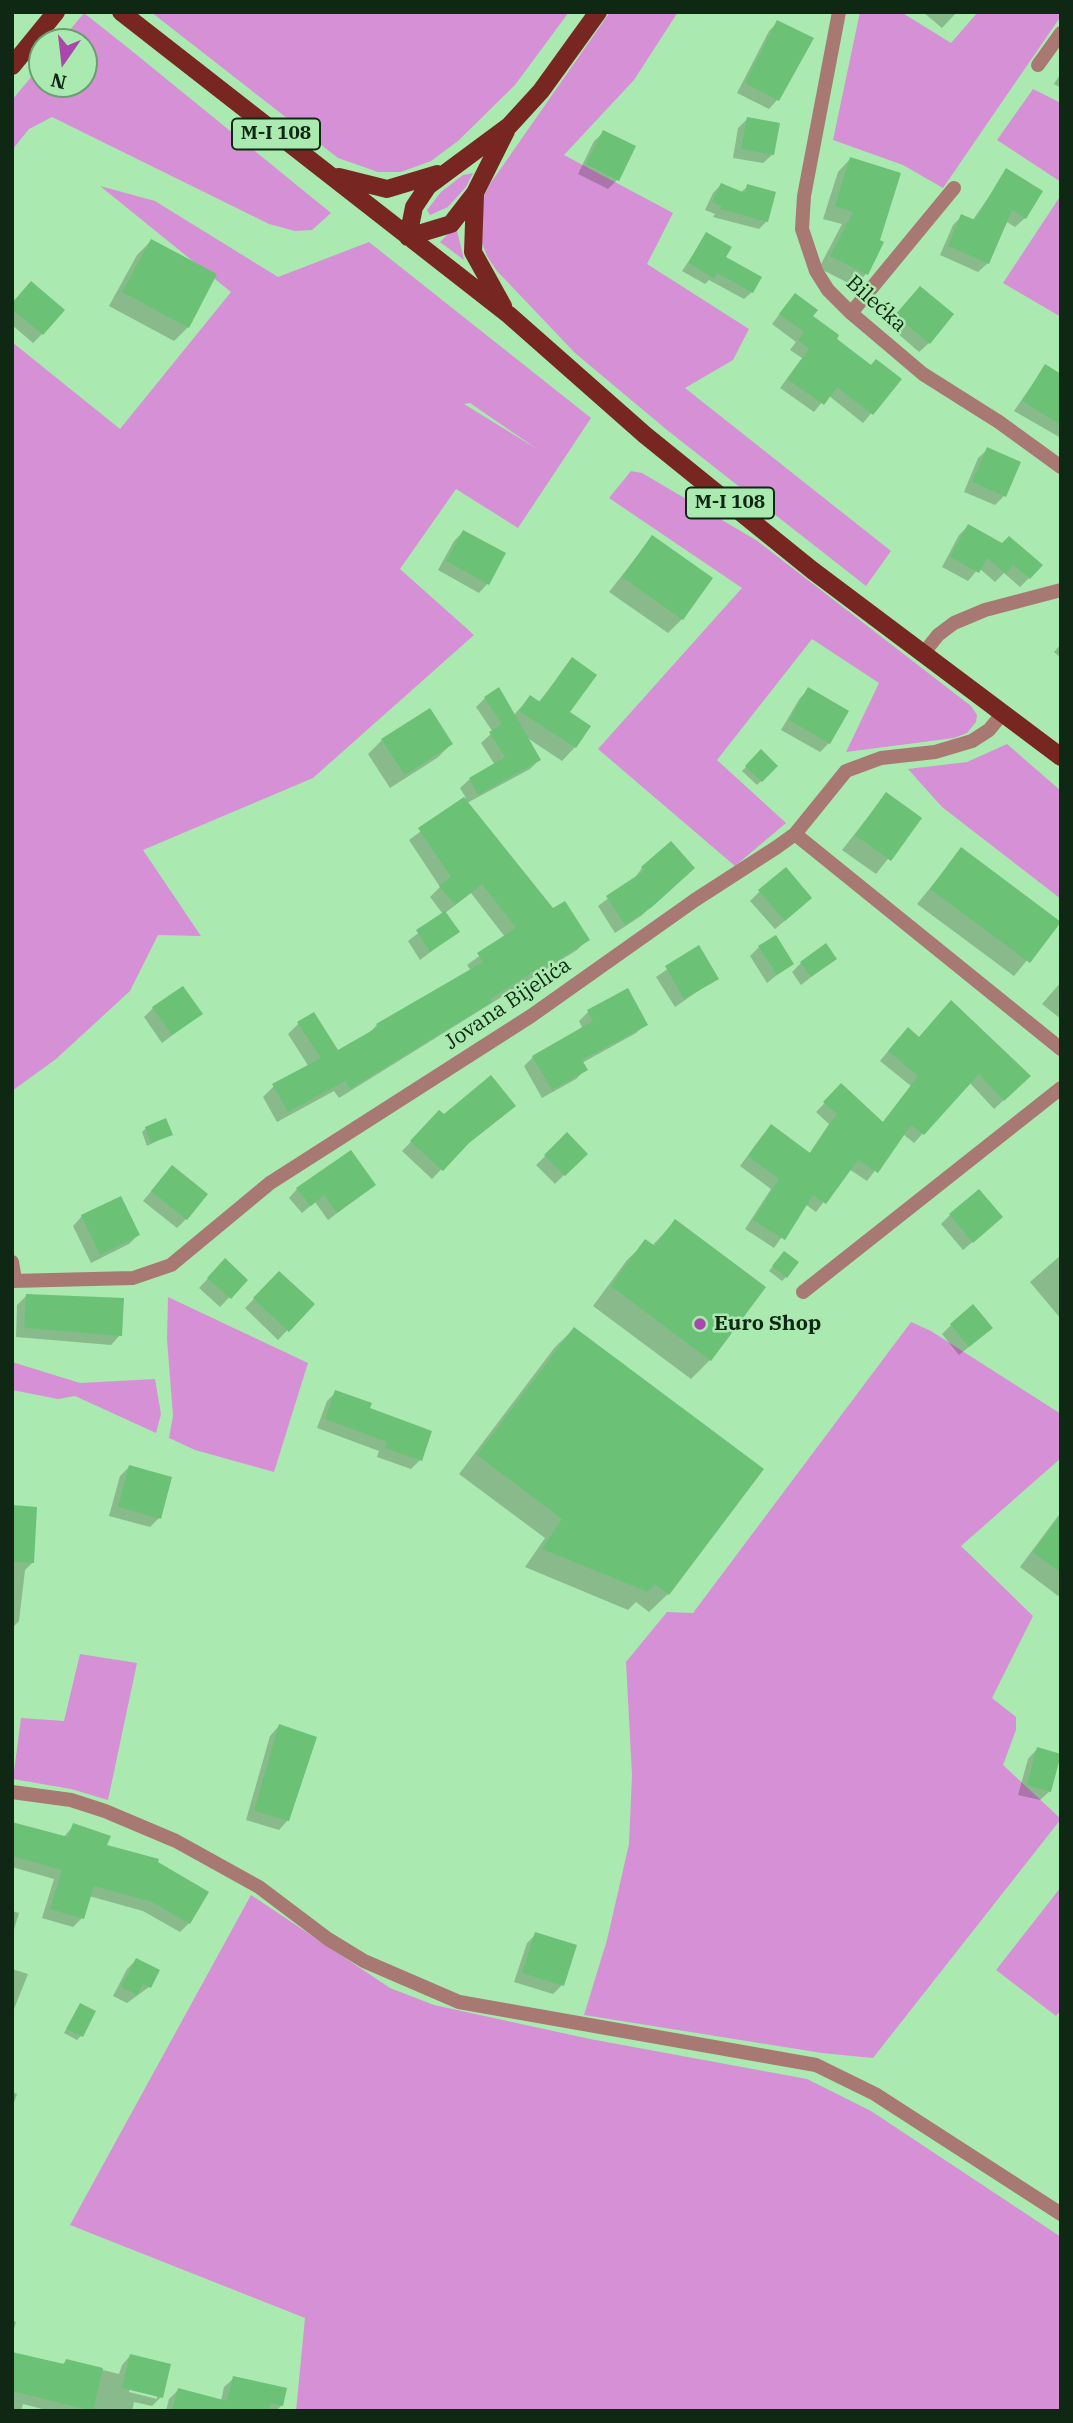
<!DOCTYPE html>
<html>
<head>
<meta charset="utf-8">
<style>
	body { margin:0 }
	#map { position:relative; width:1073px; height:2423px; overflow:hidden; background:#aae9b0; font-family:"IBM Plex Serif",serif }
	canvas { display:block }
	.frame { position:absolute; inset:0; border:14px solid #0f2813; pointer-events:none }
	.north { position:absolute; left:28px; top:28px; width:70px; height:70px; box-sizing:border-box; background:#aae9b0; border:2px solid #6c9c71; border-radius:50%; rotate:194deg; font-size:19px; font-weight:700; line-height:28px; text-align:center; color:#0f2813 }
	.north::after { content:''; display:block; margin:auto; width:24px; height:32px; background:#aa47ac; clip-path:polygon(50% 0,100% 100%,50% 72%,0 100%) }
</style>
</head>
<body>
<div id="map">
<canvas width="1073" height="2423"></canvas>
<div class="frame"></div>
<div class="north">N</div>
</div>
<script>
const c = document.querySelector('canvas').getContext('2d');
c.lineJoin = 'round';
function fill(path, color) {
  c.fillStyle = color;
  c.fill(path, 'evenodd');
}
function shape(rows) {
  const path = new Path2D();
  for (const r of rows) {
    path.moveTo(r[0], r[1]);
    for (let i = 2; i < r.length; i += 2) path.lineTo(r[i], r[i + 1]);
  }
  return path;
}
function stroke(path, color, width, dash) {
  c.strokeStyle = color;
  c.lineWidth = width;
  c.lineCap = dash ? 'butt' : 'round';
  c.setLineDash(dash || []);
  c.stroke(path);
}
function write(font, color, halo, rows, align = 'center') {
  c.font = font + ' "IBM Plex Serif",serif';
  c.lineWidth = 5;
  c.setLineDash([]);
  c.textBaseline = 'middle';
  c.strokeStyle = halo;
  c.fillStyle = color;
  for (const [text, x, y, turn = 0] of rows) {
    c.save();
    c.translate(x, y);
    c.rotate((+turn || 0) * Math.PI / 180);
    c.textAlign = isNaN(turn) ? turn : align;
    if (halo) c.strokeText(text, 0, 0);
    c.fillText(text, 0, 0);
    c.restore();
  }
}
const green = shape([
	[151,12,569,12,515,85,458,141,431,161,401,172,378,172,338,158],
	[610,12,678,12,634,80,564,155,673,213,647,264,749,329,733,360,685,388,891,551,866,586,667,430,575,353,497,271,487,256,482,243,483,198,490,184],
	[860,12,901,12,951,43,978,12,1061,12,1061,16,943,188,903,165,833,140],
	[84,13,127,47,331,213,312,230,295,231,269,224,52,117,29,129,12,150,12,100,42,64,42,84,84,84,84,42,60,42],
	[1033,89,1061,103,1061,182,997,140],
	[473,173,466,187,448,207,430,215,427,210,441,192,463,175],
	[100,186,155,201,278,277,369,242,591,418,518,528,456,489,400,569,474,635,313,778,143,850,201,936,158,935,130,991,56,1059,12,1091,12,342,120,429,231,292],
	[470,403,537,449,464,404],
	[1061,195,1061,317,1003,283],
	[456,226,464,260,440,242],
	[631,471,642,473,756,540,971,706,977,715,976,722,967,733,954,738,846,752,879,683,812,639,717,760,786,823,735,866,598,749,742,588,609,498],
	[1007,744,1061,791,1061,899,942,807,908,769,967,762],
	[168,1297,308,1363,274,1472,195,1450,169,1438,173,1416,167,1339],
	[911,1322,931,1331,1061,1414,1061,1458,961,1546,1033,1616,992,1698,1016,1717,1016,1730,1003,1765,1061,1819,873,2058,822,2053,584,2015,607,1940,629,1844,632,1775,626,1662,667,1612,693,1613],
	[12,1362,80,1383,155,1379,161,1414,156,1433,75,1396,58,1399,12,1390],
	[80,1654,137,1663,108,1800,71,1789,13,1779,21,1718,64,1721],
	[1061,1887,1061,2010,1056,2016,996,1970],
	[251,1895,390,1988,434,2005,590,2039,807,2079,871,2111,1061,2237,1061,2411,296,2411,305,2318,70,2225]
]);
const shadow = shape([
	[923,12,957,12,942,28],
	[778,22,778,99,769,109,737,93,769,31],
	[1061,73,1061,88,1054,84],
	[747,119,773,154,763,163,733,158,738,128],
	[604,132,617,180,608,189,578,174,594,141],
	[850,159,866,274,854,286,819,268,842,224,823,219,838,172],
	[1007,171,1025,218,1015,227,1007,222,988,263,978,272,940,255,953,225,962,216,972,221],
	[721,185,740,193,748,186,767,221,759,229,713,217,715,214,705,210,713,193],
	[707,234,752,292,744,299,709,280,705,284,682,271],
	[151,241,188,327,174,341,109,306,137,255],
	[911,297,929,343,919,352,888,325],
	[12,304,42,334,33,343,12,325],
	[787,304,811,317,870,367,899,380,863,423,828,395,814,412,780,388,802,358,790,350,796,342,772,324],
	[1045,366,1061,377,1061,438,1014,411],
	[988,449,1004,496,995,505,964,492,978,458],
	[968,526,1029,578,1020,587,1004,573,995,582,979,568,968,581,942,567,959,535],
	[463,532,488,583,479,593,438,570,454,541],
	[652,537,682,619,668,633,609,592],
	[1061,644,1061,658,1054,652],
	[573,659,568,713,589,726,575,747,562,761,526,737,539,760,530,769,467,803,553,910,587,940,577,950,339,1098,334,1091,277,1122,263,1097,274,1086,309,1067,288,1034,298,1024,338,1053,366,1036,377,1025,471,971,467,965,505,937,471,893,445,913,457,932,420,960,408,941,443,914,430,897,440,887,409,840,466,798,460,788,470,779,495,765,481,743,493,732,476,707,485,698,513,716,530,697,538,703],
	[809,689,829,743,820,752,781,730,800,698],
	[382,740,451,744,437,758,390,788,368,754],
	[761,752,776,766,757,785,742,771],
	[886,794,920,818,876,874,842,850],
	[671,843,683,877,641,916,615,933,598,906,634,879,642,868],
	[961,850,1058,923,1014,976,917,904],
	[760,891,801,907,775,929,750,901],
	[759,947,792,963,767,983,750,956],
	[698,948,717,978,675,1007,656,977],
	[835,958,801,985,792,972,801,963],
	[1061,982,1061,1019,1042,1004],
	[627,990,646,1024,636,1033,582,1063,585,1070,576,1079,542,1098,524,1066,533,1057,583,1029,579,1021,588,1012],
	[153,1008,201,1014,162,1043,144,1017],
	[899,1038,919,1039,1020,1085,994,1109,969,1082,914,1143,903,1134,867,1181,849,1169,816,1212,805,1204,774,1248,745,1229,771,1189,740,1166,762,1136,771,1127,809,1154,829,1124,816,1112,841,1086,882,1123,911,1086,880,1061],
	[440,1112,444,1116,504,1115,460,1150,432,1179,402,1151],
	[146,1128,171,1134,147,1146,142,1132],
	[567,1135,585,1154,555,1184,536,1165],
	[163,1177,186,1219,177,1228,143,1201],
	[374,1185,328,1220,315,1202,302,1213,289,1198,297,1189],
	[950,1215,991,1226,963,1250,941,1224],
	[82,1216,138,1235,129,1244,91,1263,73,1226],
	[675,1221,710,1360,691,1379,593,1306,627,1260,646,1242,652,1246],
	[1061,1255,1061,1319,1030,1282],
	[780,1257,786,1277,782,1281,769,1271],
	[216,1270,246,1280,220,1307,199,1288],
	[279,1273,312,1304,278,1340,245,1308],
	[26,1296,120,1335,111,1345,16,1337,17,1305],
	[951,1325,981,1337,959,1355,942,1334],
	[574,1329,668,1594,649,1612,636,1602,628,1610,525,1567,545,1538,459,1474,555,1347],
	[336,1392,367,1409,420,1460,411,1469,377,1457,379,1451,317,1428,327,1401],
	[129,1467,159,1518,150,1527,109,1516,120,1476],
	[12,1507,32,1563,25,1570,19,1621,12,1628],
	[1061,1512,1061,1593,1058,1596,1020,1567],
	[279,1726,288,1820,279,1830,246,1820,270,1736],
	[1037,1749,1050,1791,1040,1800,1018,1795,1028,1759],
	[12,1823,63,1838,74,1825,189,1923,180,1932,143,1911,89,1896,82,1918,73,1927,42,1918,54,1879,12,1867],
	[12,1911,19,1913,12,1936],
	[536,1934,562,1985,553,1994,514,1982,527,1943],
	[136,1960,149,1987,127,2003,113,1996,127,1969],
	[12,1969,28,1974,12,2014],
	[80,2005,81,2036,77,2040,64,2033],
	[12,2092,17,2094,12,2108],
	[12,2320,16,2322,12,2335],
	[12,2354,62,2365,66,2361,119,2374,122,2365,130,2356,161,2397,152,2406,134,2402,132,2411,50,2411,23,2404,21,2411,12,2411],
	[130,2388,157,2395,157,2399,129,2392],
	[234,2378,282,2405,276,2411,219,2411,224,2387],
	[178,2390,210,2411,166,2411,169,2399]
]);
const building = shape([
	[777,20,814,38,779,101,745,83],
	[747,117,780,123,774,155,741,149],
	[603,130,636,146,619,181,586,164],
	[850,157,901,173,880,240,884,242,868,275,830,256,853,212,835,206],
	[1006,168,1043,191,1026,219,1012,210,989,264,948,246,961,214,975,220],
	[721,183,745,193,747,184,776,192,768,222,720,209,722,206,712,202],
	[706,232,732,247,726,257,762,277,753,293,717,273,714,278,688,263],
	[151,239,217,274,189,328,122,292],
	[31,281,65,310,43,335,12,309,12,303],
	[920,286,954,314,930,344,895,315],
	[795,293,818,310,813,316,839,335,837,339,871,365,876,359,902,379,873,415,837,387,824,405,787,379,809,349,798,340,804,332,779,314],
	[1045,364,1061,374,1061,425,1022,401],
	[987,447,1021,462,1006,497,972,482],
	[968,524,1002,543,1009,536,1043,565,1030,579,1013,565,1006,574,987,558,979,573,950,557],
	[463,530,506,553,489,585,446,561],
	[652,535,713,578,683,620,622,577],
	[572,657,597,675,570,712,591,726,576,748,519,711,530,695,540,702],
	[499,687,541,760,478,795,469,778,505,757,489,732,502,724,484,697],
	[808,687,849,711,830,744,789,720],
	[430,708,453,744,405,775,381,739],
	[761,749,778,766,762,782,745,766],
	[886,792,922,818,891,861,855,835],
	[464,797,553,908,565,901,590,940,547,967,545,964,490,999,492,1002,350,1089,345,1081,288,1112,272,1084,321,1058,297,1022,314,1012,338,1050,378,1027,376,1024,483,962,477,953,516,928,482,884,455,905,439,886,451,877,418,828],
	[671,841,695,868,652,907,625,925,606,896,644,871,641,867],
	[961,847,1061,922,1030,963,930,889],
	[786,867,812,898,785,921,758,890],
	[445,911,460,932,430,952,416,930],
	[776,935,794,964,777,975,758,946],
	[826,943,837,959,811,977,800,962],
	[699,945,719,979,684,999,665,966],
	[183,986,203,1014,172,1035,152,1007],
	[628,988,648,1025,582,1060,588,1070,552,1090,532,1056,593,1021,587,1010],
	[951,1000,1031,1076,1004,1101,979,1074,924,1135,911,1125,878,1173,858,1160,826,1204,813,1195,785,1240,753,1220,779,1179,748,1156,771,1124,810,1153,837,1114,823,1102,841,1083,883,1122,918,1076,888,1051,908,1027,919,1037],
	[491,1075,516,1106,469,1143,443,1171,410,1141,439,1110,444,1114],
	[166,1118,173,1135,151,1143,145,1127],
	[567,1132,588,1154,565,1176,544,1155],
	[351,1150,376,1185,337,1213,324,1195,311,1206,296,1188],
	[172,1165,208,1194,187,1220,151,1191],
	[979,1189,1003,1217,973,1243,949,1214],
	[121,1196,140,1235,100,1255,81,1215],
	[675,1219,766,1287,711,1361,611,1286,645,1239,655,1246],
	[784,1251,799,1262,787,1278,772,1266],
	[225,1258,248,1280,231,1299,207,1278],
	[279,1271,315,1304,289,1332,253,1298],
	[26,1294,124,1298,122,1336,24,1328],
	[973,1304,993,1328,969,1347,950,1324],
	[574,1327,764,1469,669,1595,655,1584,648,1592,542,1549,562,1519,477,1455],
	[335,1390,372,1403,370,1408,432,1431,422,1461,385,1448,387,1442,325,1419],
	[129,1465,172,1477,161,1519,118,1507],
	[12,1505,37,1507,34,1563,12,1562],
	[1061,1514,1061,1573,1033,1552],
	[279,1724,317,1737,289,1821,254,1811],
	[1037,1747,1061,1754,1051,1792,1027,1785],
	[12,1822,68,1837,73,1823,111,1836,107,1845,159,1859,158,1862,209,1892,190,1924,152,1902,94,1886,84,1919,50,1909,62,1870,12,1856],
	[535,1932,577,1945,564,1986,522,1973],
	[136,1958,160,1970,151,1988,143,1984,137,1995,121,1987],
	[80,2003,96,2011,83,2037,66,2029],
	[12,2352,64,2364,66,2359,103,2368,93,2411,12,2391],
	[130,2354,171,2364,163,2398,122,2388],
	[233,2376,287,2388,283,2406,270,2403,269,2411,172,2411,178,2388,227,2401]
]);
const minor = shape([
	[839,12,804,196,802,229,816,271,828,290,851,313,923,374,999,422,1061,467],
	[1038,65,1061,33],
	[851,313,954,188],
	[923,654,938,635,954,623,985,610,1061,590],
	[795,834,1061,1049],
	[12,1262,15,1280],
	[12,1281,133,1278,171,1265,270,1183,531,1016,695,900,777,847,795,834,846,771,881,758,935,752,972,741,989,730,1003,713],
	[803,1292,1061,1088],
	[12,1792,71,1800,105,1811,176,1841,259,1887,328,1939,364,1961,459,2002,816,2065,875,2094,1061,2214]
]);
const primary = shape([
	[121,12,509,315,645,435,812,570,1061,757],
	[12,66,56,12],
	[339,177,387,189,437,174],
	[475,195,473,252,503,306],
	[408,237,414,207,428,186,509,126,541,91,598,12],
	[408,237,451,224,475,193,506,131]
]);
const markers = [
	[700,1324,7,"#aa47ac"]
];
const shields = [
	[276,134,88],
	[730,503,88]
];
const shieldNames = [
	["M-I 108",276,134],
	["M-I 108",730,503]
];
const streetNames = [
	["Bilećka",876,304,42],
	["Jovana Bijelića",508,1004,-34]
];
const poiNames = [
	["Euro Shop",714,1324]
];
fill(green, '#d691d6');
fill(shadow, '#0003');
fill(building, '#6bc176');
stroke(minor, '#a87872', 14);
stroke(primary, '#772621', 18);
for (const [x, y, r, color] of markers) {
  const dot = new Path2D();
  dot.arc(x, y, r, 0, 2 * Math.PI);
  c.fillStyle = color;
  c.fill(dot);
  stroke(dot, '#aae9b0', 2.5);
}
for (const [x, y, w] of shields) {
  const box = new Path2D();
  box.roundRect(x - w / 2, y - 15.5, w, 31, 5);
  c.fillStyle = '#aae9b0';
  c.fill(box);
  stroke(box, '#0f2813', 2);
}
write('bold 19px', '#0f2813', null, shieldNames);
write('21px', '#0f2813', '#aae9b0', streetNames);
write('bold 21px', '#0f2813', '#aae9b0', poiNames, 'left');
</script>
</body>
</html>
